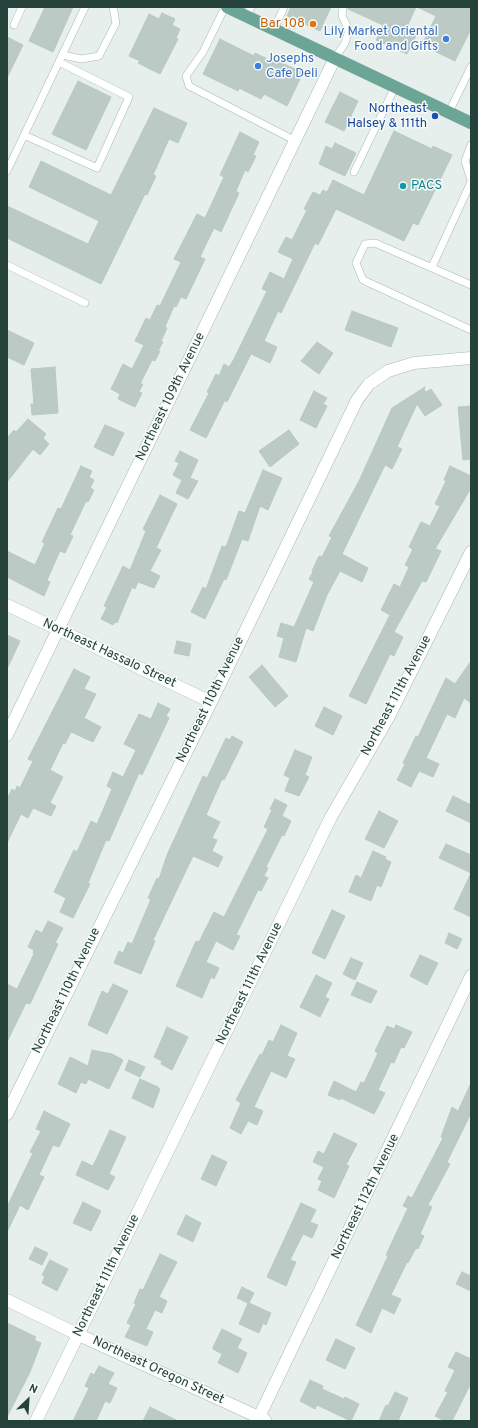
<!DOCTYPE html>
<html>
<head>
<meta charset="utf-8">
<style>
	body { margin:0 }
	#map { position:relative; width:478px; height:1428px; overflow:hidden; background:#e6efeb; font-family:Overpass,sans-serif }
	canvas { display:block }
	.frame { position:absolute; inset:0; border:8px solid #24423a; pointer-events:none }
	.north { position:absolute; left:8px; top:1380px; width:40px; height:40px; -webkit-text-stroke:3px #f7fbf9; paint-order:stroke; rotate:25deg; font-size:11px; font-weight:700; line-height:16px; text-align:center; color:#24423a }
	.north::after { content:''; display:block; margin:auto; width:14px; height:18px; background:#24423a; clip-path:polygon(50% 0,100% 100%,50% 72%,0 100%) }
</style>
</head>
<body>
<div id="map">
<canvas width="478" height="1428"></canvas>
<div class="frame"></div>
<div class="north">N</div>
</div>
<script>
const c = document.querySelector('canvas').getContext('2d');
c.lineJoin = 'round';
function fill(path, color) {
  c.fillStyle = color;
  c.fill(path, 'evenodd');
}
function shape(rows) {
  const path = new Path2D();
  for (const r of rows) {
    path.moveTo(r[0], r[1]);
    for (let i = 2; i < r.length; i += 2) path.lineTo(r[i], r[i + 1]);
  }
  return path;
}
function stroke(path, color, width, dash) {
  c.strokeStyle = color;
  c.lineWidth = width;
  c.lineCap = dash ? 'butt' : 'round';
  c.setLineDash(dash || []);
  c.stroke(path);
}
function write(font, color, halo, rows, align = 'center') {
  c.font = font + ' Overpass,sans-serif';
  c.lineWidth = 3;
  c.setLineDash([]);
  c.textBaseline = 'middle';
  c.strokeStyle = halo;
  c.fillStyle = color;
  for (const [text, x, y, turn = 0] of rows) {
    c.save();
    c.translate(x, y);
    c.rotate((+turn || 0) * Math.PI / 180);
    c.textAlign = isNaN(turn) ? turn : align;
    if (halo) c.strokeText(text, 0, 0);
    c.fillText(text, 0, 0);
    c.restore();
  }
}
const building = shape([
	[45,7,73,7,53,52,29,41,45,7],
	[291,7,331,7,320,31,287,16,291,7],
	[348,7,416,7,405,31,416,36,407,54,376,40,383,25,348,9,348,7],
	[417,7,471,7,471,29,455,61,422,45,436,16,417,7],
	[162,13,175,19,172,25,180,29,176,38,178,39,160,74,138,63,140,61,129,56,149,14,159,19,162,13],
	[7,37,23,45,7,78,7,37],
	[220,39,254,56,255,53,278,64,280,62,303,73,287,106,264,94,261,99,239,88,238,91,203,74,220,39],
	[78,81,111,97,86,150,52,134,78,81],
	[340,92,358,101,344,131,325,122,340,92],
	[154,108,187,123,178,143,169,139,153,175,156,176,147,195,145,194,101,284,7,238,7,206,88,244,99,221,29,187,41,161,111,195,154,108],
	[394,131,432,149,433,146,452,155,418,225,413,223,404,241,336,209,318,245,315,243,281,313,278,311,264,341,277,347,270,363,251,354,227,402,225,400,206,438,190,430,209,393,207,392,216,374,219,376,224,364,229,367,234,359,267,291,262,289,270,272,284,279,293,259,278,252,286,237,292,240,307,210,304,209,313,192,320,195,323,190,327,192,333,180,364,195,394,131],
	[240,132,259,142,253,155,256,156,248,172,245,170,236,191,239,193,221,232,214,228,200,257,205,259,186,299,181,297,176,307,174,306,165,327,167,328,161,341,163,342,158,351,160,351,155,361,152,360,140,384,143,384,139,392,142,393,135,407,118,399,120,394,111,389,123,364,132,369,144,345,135,341,146,318,150,320,157,305,160,306,181,262,174,259,197,214,205,218,224,177,220,175,240,132],
	[335,143,356,153,345,176,319,164,326,146,332,149,335,143],
	[352,311,398,328,391,347,345,330,352,311],
	[7,330,34,343,24,365,7,357,7,330],
	[317,342,333,353,319,374,301,361,317,342],
	[55,367,58,413,32,415,31,404,34,404,31,369,55,367],
	[425,387,424,390,426,392,431,389,442,405,425,416,417,404,397,447,402,449,392,469,385,465,342,554,368,568,362,582,340,571,327,595,313,631,306,628,296,662,279,657,284,638,277,636,281,623,294,627,314,582,309,579,313,572,312,571,319,556,322,557,332,537,329,536,359,481,392,408,425,387],
	[314,391,327,398,323,404,327,406,316,428,300,420,314,391],
	[471,406,471,459,463,460,458,407,471,406],
	[28,419,46,434,43,438,49,444,40,455,33,449,7,482,7,438,14,430,16,432,28,419],
	[105,425,124,433,113,456,94,447,105,425],
	[289,430,299,444,270,467,259,451,289,430],
	[180,451,198,460,190,478,198,481,188,499,176,493,182,480,173,475,179,463,175,461,180,451],
	[81,466,92,471,89,477,94,480,90,488,94,490,88,502,86,501,70,535,73,536,65,553,60,551,47,580,50,582,44,596,7,577,7,551,35,565,45,543,42,542,58,508,61,509,81,466],
	[450,466,471,476,471,488,435,549,441,551,429,576,426,582,422,581,394,632,403,637,394,656,390,654,366,704,349,696,390,615,381,610,394,584,400,587,409,567,405,565,413,549,409,547,421,522,430,526,440,506,435,504,446,481,444,480,450,466],
	[263,470,282,478,268,510,260,506,248,541,242,539,226,580,224,579,205,619,191,612,203,587,206,589,222,546,226,547,239,511,245,513,263,470],
	[160,495,177,504,156,548,161,550,150,571,160,576,154,588,138,582,135,589,132,587,117,623,115,622,113,625,101,619,107,607,104,606,123,566,130,570,146,531,143,529,160,495],
	[7,635,20,641,7,669,7,635],
	[177,641,191,644,189,656,174,653,177,641],
	[471,661,471,703,464,698,455,718,447,714,426,758,439,764,433,777,419,771,411,787,397,780,405,764,403,763,416,736,418,737,446,678,455,684,471,661],
	[262,665,288,696,275,707,249,677,262,665],
	[74,669,90,677,84,689,96,694,84,718,101,727,93,742,71,732,65,744,63,743,50,770,63,777,50,803,56,806,51,816,33,808,28,818,21,814,7,843,7,799,12,789,15,791,17,786,20,788,33,761,28,759,74,669],
	[158,703,170,709,166,716,169,718,142,775,139,773,109,841,106,840,88,883,90,884,73,918,60,912,66,898,54,892,74,850,77,852,91,821,97,824,112,789,107,786,113,772,123,777,136,750,124,744,139,714,151,719,158,703],
	[324,707,342,716,333,735,315,726,324,707],
	[232,736,243,742,224,780,222,779,206,815,220,822,212,838,217,840,212,851,223,857,218,867,193,856,153,940,155,941,141,974,114,963,119,951,123,953,128,942,132,944,151,899,148,898,157,878,159,879,167,855,203,776,207,778,226,738,230,740,232,736],
	[295,750,312,757,305,775,309,777,299,796,285,791,290,778,284,775,295,750],
	[453,796,471,805,471,823,446,811,453,796],
	[275,799,287,805,282,816,291,821,284,836,282,835,266,867,268,868,264,876,268,878,261,891,258,890,236,935,240,936,233,950,216,941,206,962,219,968,214,979,211,977,202,998,176,986,196,941,199,942,214,912,224,917,268,829,264,827,272,810,270,809,275,799],
	[379,811,398,821,384,848,365,839,379,811],
	[446,844,471,855,471,917,454,909,471,873,439,858,446,844],
	[373,851,386,857,385,859,391,862,381,887,377,885,371,901,349,892,356,875,361,878,373,851],
	[332,910,345,916,325,959,312,953,332,910],
	[48,921,63,928,55,943,58,944,30,1004,26,1003,7,1042,7,984,17,989,34,954,33,953,34,950,28,947,36,930,42,933,48,921],
	[449,933,462,939,457,949,445,943,449,933],
	[420,955,438,963,427,985,410,976,420,955],
	[351,958,363,963,355,980,343,974,351,958],
	[316,975,332,983,325,997,329,999,320,1017,300,1007,316,975],
	[357,982,377,991,371,1003,351,995,357,982],
	[113,984,128,991,107,1034,88,1025,102,991,108,994,113,984],
	[281,1025,297,1033,287,1056,295,1059,286,1078,271,1071,254,1107,263,1111,257,1125,248,1121,241,1134,230,1128,241,1103,236,1100,260,1054,262,1055,269,1040,273,1042,281,1025],
	[396,1025,412,1032,404,1048,401,1047,394,1063,391,1062,378,1090,385,1093,374,1114,341,1098,340,1100,328,1095,334,1081,356,1092,361,1082,364,1083,378,1053,375,1051,387,1026,394,1029,396,1025],
	[167,1027,188,1037,172,1070,161,1064,162,1061,154,1057,167,1027],
	[92,1050,112,1054,123,1060,109,1089,88,1079,86,1084,81,1082,76,1093,58,1084,70,1057,88,1066,92,1050],
	[129,1060,145,1067,140,1077,125,1070,129,1060],
	[140,1079,158,1087,158,1088,160,1089,153,1108,132,1098,140,1079],
	[471,1083,471,1113,447,1162,450,1164,428,1205,432,1207,420,1234,424,1236,418,1249,416,1248,408,1263,407,1262,391,1295,401,1299,394,1314,382,1308,371,1333,356,1325,388,1256,386,1255,408,1208,403,1206,408,1196,412,1198,443,1138,441,1137,452,1107,458,1111,471,1083],
	[44,1111,70,1124,59,1147,53,1145,39,1175,44,1177,28,1210,20,1205,7,1232,7,1207,33,1153,30,1152,41,1131,36,1129,44,1111],
	[110,1130,126,1137,109,1174,115,1177,108,1190,76,1175,82,1161,93,1166,110,1130],
	[334,1133,357,1144,346,1165,349,1166,334,1198,318,1190,322,1181,318,1179,324,1167,313,1162,318,1151,324,1154,334,1133],
	[212,1155,227,1162,216,1186,201,1179,212,1155],
	[83,1202,101,1211,91,1231,73,1223,83,1202],
	[301,1203,316,1210,310,1222,318,1225,312,1238,303,1234,290,1260,296,1262,286,1286,267,1277,301,1203],
	[186,1215,201,1223,193,1242,177,1234,186,1215],
	[35,1247,48,1253,42,1265,29,1259,35,1247],
	[160,1254,177,1262,159,1297,167,1301,162,1313,155,1310,146,1329,153,1332,147,1346,125,1337,131,1325,127,1323,136,1304,134,1303,140,1289,143,1290,160,1254],
	[50,1260,68,1269,57,1291,42,1283,45,1276,42,1275,50,1260],
	[462,1272,471,1276,471,1291,456,1284,462,1272],
	[242,1287,254,1293,249,1303,271,1313,266,1325,263,1323,259,1333,239,1324,248,1303,237,1298,242,1287],
	[7,1323,36,1337,34,1340,41,1343,30,1372,7,1417,7,1323],
	[222,1329,242,1339,237,1348,247,1353,238,1373,218,1363,222,1354,213,1349,213,1347,222,1329],
	[336,1339,355,1348,345,1369,326,1360,336,1339],
	[456,1352,471,1359,471,1383,452,1421,445,1421,435,1416,448,1392,445,1391,455,1370,448,1367,456,1352],
	[99,1366,114,1373,108,1384,117,1388,110,1403,105,1401,96,1421,73,1421,89,1388,85,1386,91,1373,94,1375,99,1366],
	[310,1380,323,1386,322,1389,344,1399,345,1397,359,1404,351,1421,317,1405,315,1409,300,1401,310,1380],
	[395,1392,408,1398,398,1421,379,1421,386,1405,388,1406,395,1392],
	[150,1407,178,1421,143,1421,150,1407]
]);
const service = shape([
	[225,7,203,52,186,76,189,86,296,141],
	[247,16,251,7],
	[14,25,22,7],
	[274,29,284,7],
	[62,55,82,59,99,56,116,23,113,7],
	[335,58,345,43,348,33,348,28,342,16,343,7],
	[449,112,471,67],
	[24,135,97,168,129,97,59,62],
	[471,145,465,161,471,180],
	[7,171,85,7],
	[354,172,395,87],
	[7,265,85,303],
	[432,267,471,182],
	[471,285,375,243,365,244,356,263,363,280,471,330]
]);
const minor = shape([
	[7,605,211,702],
	[7,735,335,58],
	[7,1114,211,702,357,400,369,384,388,371,414,363,471,358],
	[7,1300,79,1335,265,1420],
	[259,1417,471,976],
	[36,1421,331,817,388,718,471,552]
]);
const primary = shape([
	[227,7,471,123]
]);
const markers = [
	[313,24,4,"#e8710a"],
	[446,39,4,"#3f7fe0"],
	[258,66,4,"#3f7fe0"],
	[435,116,4,"#1a4fb4"],
	[403,186,4,"#0f9aa8"]
];
const foodNames = [
	["Bar 108",305,24]
];
const shopNames = [
	["Lily Market Oriental",438,32],
	["Food and Gifts",438,47],
	["Josephs",266,59,"left"],
	["Cafe Deli",266,74,"left"]
];
const transitNames = [
	["Northeast",427,109],
	["Halsey & 111th",427,124]
];
const cultureNames = [
	["PACS",411,186]
];
const streetNames = [
	["Northeast 109th Avenue",171,397,-64],
	["Northeast Hassalo Street",109,654,25],
	["Northeast 111th Avenue",397,696,-62],
	["Northeast 110th Avenue",211,700,-64],
	["Northeast 111th Avenue",250,984,-64],
	["Northeast 110th Avenue",67,991,-64],
	["Northeast 112th Avenue",366,1197,-64],
	["Northeast 111th Avenue",107,1276,-64],
	["Northeast Oregon Street",158,1371,25]
];
fill(building, '#bbcac4');
stroke(building, '#b8c9c2', 1);
stroke(service, '#a8b8b2', 8);
stroke(minor, '#a8b8b2', 13);
stroke(primary, '#c2cac8', 13);
stroke(service, '#fff', 7);
stroke(minor, '#fff', 12);
stroke(primary, '#6aa596', 12);
for (const [x, y, r, color] of markers) {
  const dot = new Path2D();
  dot.arc(x, y, r, 0, 2 * Math.PI);
  c.fillStyle = color;
  c.fill(dot);
  stroke(dot, '#f7fbf9', 1.5);
}
write('13px', '#c56008', '#f7fbf9', foodNames, 'right');
write('13px', '#366cbe', '#f7fbf9', shopNames, 'right');
write('13px', '#164399', '#f7fbf9', transitNames, 'right');
write('13px', '#0d838f', '#f7fbf9', cultureNames, 'left');
write('13px', '#24423a', '#f7fbf9', streetNames);
</script>
</body>
</html>
